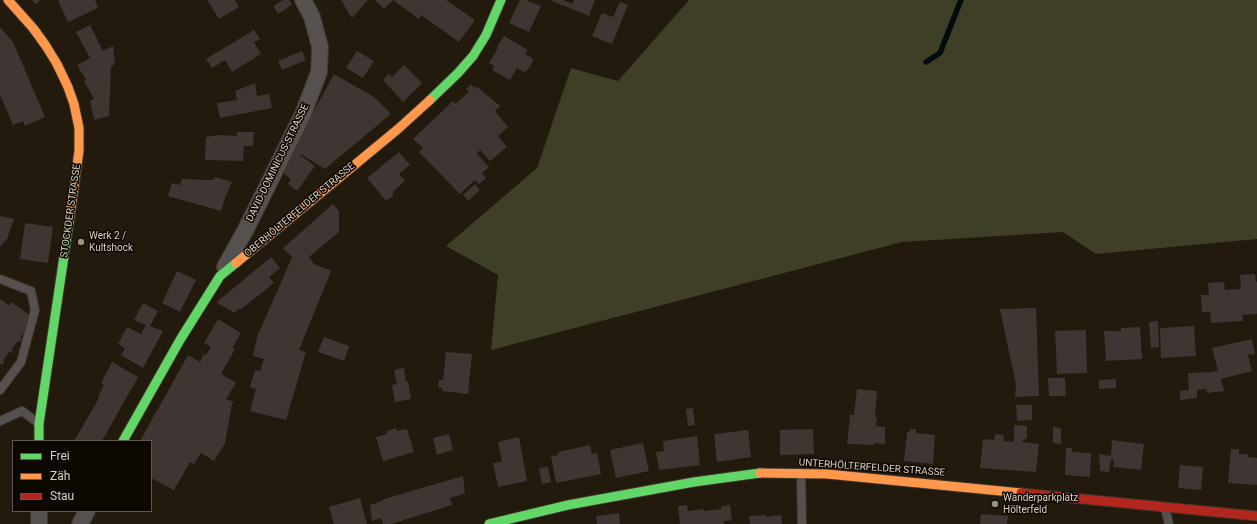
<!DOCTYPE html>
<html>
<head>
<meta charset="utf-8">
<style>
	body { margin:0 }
	#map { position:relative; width:1257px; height:524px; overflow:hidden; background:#221a0d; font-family:Roboto,sans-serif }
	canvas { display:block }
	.legend { position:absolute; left:12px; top:440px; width:140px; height:72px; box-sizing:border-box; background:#0e0802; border:1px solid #60584f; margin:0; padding:5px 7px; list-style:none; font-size:12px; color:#dad0c2 }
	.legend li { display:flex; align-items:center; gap:8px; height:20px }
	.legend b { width:20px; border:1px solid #60584f }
</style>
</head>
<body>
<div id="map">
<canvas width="1257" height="524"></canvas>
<ul class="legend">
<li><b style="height:5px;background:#63d668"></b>Frei</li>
<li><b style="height:5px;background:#ff974d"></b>Zäh</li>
<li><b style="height:5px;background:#b3261e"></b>Stau</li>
</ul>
</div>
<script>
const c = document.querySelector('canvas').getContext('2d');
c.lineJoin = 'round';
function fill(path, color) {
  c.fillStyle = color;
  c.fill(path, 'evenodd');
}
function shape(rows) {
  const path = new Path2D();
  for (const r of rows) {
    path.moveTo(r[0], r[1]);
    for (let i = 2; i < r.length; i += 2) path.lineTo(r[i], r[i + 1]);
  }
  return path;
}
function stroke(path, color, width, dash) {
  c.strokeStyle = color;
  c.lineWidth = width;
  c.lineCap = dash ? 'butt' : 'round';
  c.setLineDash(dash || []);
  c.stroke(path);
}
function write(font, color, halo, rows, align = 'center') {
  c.font = font + ' Roboto,sans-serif';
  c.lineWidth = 3;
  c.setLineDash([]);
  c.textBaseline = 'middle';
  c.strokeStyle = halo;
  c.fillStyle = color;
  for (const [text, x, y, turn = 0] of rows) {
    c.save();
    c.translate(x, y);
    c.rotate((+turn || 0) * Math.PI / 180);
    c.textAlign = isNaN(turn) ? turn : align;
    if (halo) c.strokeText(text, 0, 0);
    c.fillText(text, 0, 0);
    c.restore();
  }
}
const green = shape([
	[689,0,1257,0,1257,239,1096,254,1063,232,902,242,491,350,498,275,446,246,537,168,571,68,618,81]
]);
const stream = shape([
	[926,62,940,53,961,0]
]);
const building = shape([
	[32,0,41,0,36,4],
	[60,0,95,0,98,8,68,22,58,1],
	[207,0,235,0,239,7,219,19],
	[283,0,289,0,292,5,278,14,273,6],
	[341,0,368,0,352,18],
	[375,0,446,0,475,20,459,42,421,15,419,19,393,0,384,9],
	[520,0,526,0,541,6,529,32,509,23],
	[550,0,563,0,572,4,574,0,595,0,589,16],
	[620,2,628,5,612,44,592,36,602,13,613,17],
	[90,25,103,51,113,46,115,63,111,67,109,116,94,120,90,101,94,99,84,81,86,80,77,65,90,58,76,32],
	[0,27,13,42,45,117,25,126,23,121,13,125,0,95],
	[254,30,260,39,254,42,261,54,232,72,225,60,212,68,206,59],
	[504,36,528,50,525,54,532,58,533,61,527,71,524,72,517,68,510,80,492,70,494,66,489,63,498,48,497,47],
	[302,51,306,60,282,70,278,61],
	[357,51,374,61,363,78,346,68],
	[404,65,422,83,403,102,383,80,389,74,392,77],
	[334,74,374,97,391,114,325,169,301,154,300,155,315,166,297,191,288,184,291,179,282,172,294,153,292,151],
	[255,83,257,96,269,94,272,108,220,118,217,103,237,100,235,91],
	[471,84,474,88,476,86,500,106,495,111,508,127,498,136,507,147,490,161,480,150,477,154,489,167,482,173,486,178,479,184,475,180,460,194,419,152,423,148,413,139,453,101,455,104,469,92,466,89],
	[237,132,254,132,253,146,244,146,243,161,205,160,206,137,219,135,237,136],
	[399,152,410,165,399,174,405,181,392,193,394,195,386,201,367,178],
	[215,177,232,182,225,198,221,211,168,196,172,183,180,185,182,179,214,180],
	[475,184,480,190,468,201,463,195],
	[333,204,339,211,339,232,309,257,314,264,331,271,299,350,306,352,286,420,250,411,256,389,250,387,255,370,260,371,264,359,253,356,257,337,292,257,283,248],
	[0,216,14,219,7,239,0,247],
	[25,223,53,227,48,263,20,259],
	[271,257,280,268,269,277,274,283,240,310,238,309,235,313,217,303,218,301],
	[177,271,196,280,180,312,162,303],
	[1255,274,1256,282,1257,282,1257,314,1242,315,1243,321,1211,323,1210,312,1202,312,1201,295,1209,295,1208,283,1224,282,1225,290,1241,289,1240,275],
	[0,299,9,305,11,302,31,316,26,330,20,338,22,339,19,342,18,341,11,350,13,350,11,353,9,352,3,361,4,363,2,365,0,364],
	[143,303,158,311,150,326,163,331,143,368,121,355,125,348,118,344,127,327,141,334,146,325,134,320],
	[1036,308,1039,396,1015,397,1016,385,1000,309],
	[218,319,241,333,232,348,235,349,221,374,236,383,226,399,234,402,232,404,225,443,214,461,201,453,194,464,190,462,174,490,151,478,151,441,140,441,188,355,200,362,204,354,206,355,211,347,204,343],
	[1158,321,1159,347,1151,348,1149,322],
	[1194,326,1196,356,1161,358,1160,328],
	[1140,327,1142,359,1106,361,1104,331,1121,331,1121,328],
	[1086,330,1087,373,1057,374,1055,331],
	[324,337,349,346,344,361,318,352],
	[1252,339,1255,354,1248,355,1252,371,1221,379,1224,391,1207,393,1206,389,1197,390,1197,398,1180,400,1180,391,1189,390,1188,373,1205,372,1205,373,1218,371,1212,348],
	[446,352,472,354,468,394,442,391,442,388,438,387,439,380,443,380],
	[112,362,138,377,102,441,74,441,99,398,98,397,104,385,101,383],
	[404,368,406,382,408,381,411,399,395,402,392,385,397,384,394,370],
	[1048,378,1065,378,1066,396,1049,396],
	[1116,379,1116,388,1099,389,1099,380],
	[857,389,877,391,875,417,877,417,876,426,885,427,885,444,874,443,874,445,847,444,850,415,854,415],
	[1016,405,1032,405,1032,420,1017,421],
	[693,408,695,425,688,426,686,409],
	[1014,425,1027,426,1027,438,1021,442,1039,444,1036,472,980,468,983,439,994,440,995,434,1004,435,1003,441,1014,442],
	[1053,427,1061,428,1061,444,1053,443],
	[396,428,397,431,407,429,414,452,383,461,376,437,387,434,386,431],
	[813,429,814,454,780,455,780,430],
	[910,429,916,429,916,433,935,435,933,464,904,461,907,432,910,432],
	[748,430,751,457,717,462,714,434],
	[449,434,453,450,437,455,433,438],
	[697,436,700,465,659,470,656,452,664,451,663,441],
	[519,437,527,481,498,487,493,463,502,462,498,442],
	[1112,440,1144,444,1141,470,1113,467,1114,460,1111,459,1109,472,1100,471,1099,454,1111,456],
	[643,443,649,471,616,478,610,450],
	[590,445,592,454,597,453,601,474,556,483,551,456,558,455,558,452],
	[1066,448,1072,448,1072,452,1091,453,1090,477,1065,475],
	[1231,449,1239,449,1239,454,1248,454,1248,457,1257,458,1257,485,1228,483],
	[1180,465,1203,467,1201,490,1178,488],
	[548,467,551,482,542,484,539,468],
	[463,476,465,493,450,498,452,505,391,524,383,524,381,518,372,521,370,505,382,501,384,499],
	[360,498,367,524,334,524,329,507],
	[687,505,688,511,704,509,704,511,721,509,721,506,730,505,732,520,724,521,724,524,680,524,678,506],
	[619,513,620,524,597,524,596,516],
	[981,514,1008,516,1007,524,980,524],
	[766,515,766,517,781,515,782,524,750,524,749,516]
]);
const lane = shape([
	[0,279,31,291,35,310,21,362,0,390],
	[0,421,22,411,37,422],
	[801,474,802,524],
	[1165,508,1169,524]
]);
const street = shape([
	[225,267,246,229,303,114,319,72,320,47,312,17,303,0],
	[39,511,39,524],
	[80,524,87,511]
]);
const fast = shape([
	[430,100,458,73,473,56,486,35,501,0],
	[39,441,39,424,70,216],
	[123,441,180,340,220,276,236,263],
	[489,524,568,505,694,482,760,473]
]);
const slow = shape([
	[8,0,33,28,46,46,57,64,68,87,74,104,79,128,79,151,70,216],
	[236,263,398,129,430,100],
	[760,473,827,474,1021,493]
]);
const jam = shape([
	[1021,493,1257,516]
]);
const markers = [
	[81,242,4,"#9a9083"],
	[995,504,4,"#9a9083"]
];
const streetNames = [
	["DAVID-DOMINICUS-STRASSE",278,163,-64],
	["OBERHÖLTERFELDER STRASSE",300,210,-40],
	["STOCKDER STRASSE",71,211,-82],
	["UNTERHÖLTERFELDER STRASSE",872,468,4]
];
const poiNames = [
	["Werk 2 /",89,236],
	["Kultshock",89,248],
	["Wanderparkplatz",1003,498],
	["Hölterfeld",1003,510]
];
fill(green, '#3e3f26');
stroke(stream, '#030b0e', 5.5);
fill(building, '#3f3532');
stroke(lane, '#3e362c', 10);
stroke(street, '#3e362c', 18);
stroke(fast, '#3e362c', 11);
stroke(slow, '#3e362c', 11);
stroke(jam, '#3e362c', 11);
stroke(lane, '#56514e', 8);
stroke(street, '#56514e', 16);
stroke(fast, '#63d668', 9);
stroke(slow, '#ff974d', 9);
stroke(jam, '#b3261e', 9);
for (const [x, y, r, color] of markers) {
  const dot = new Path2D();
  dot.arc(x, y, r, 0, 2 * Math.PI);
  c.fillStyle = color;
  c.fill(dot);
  stroke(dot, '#0e0802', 1.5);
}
write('10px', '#dad0c2', '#0e0802', streetNames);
write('10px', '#dad0c2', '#0e0802', poiNames, 'left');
</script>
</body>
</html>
